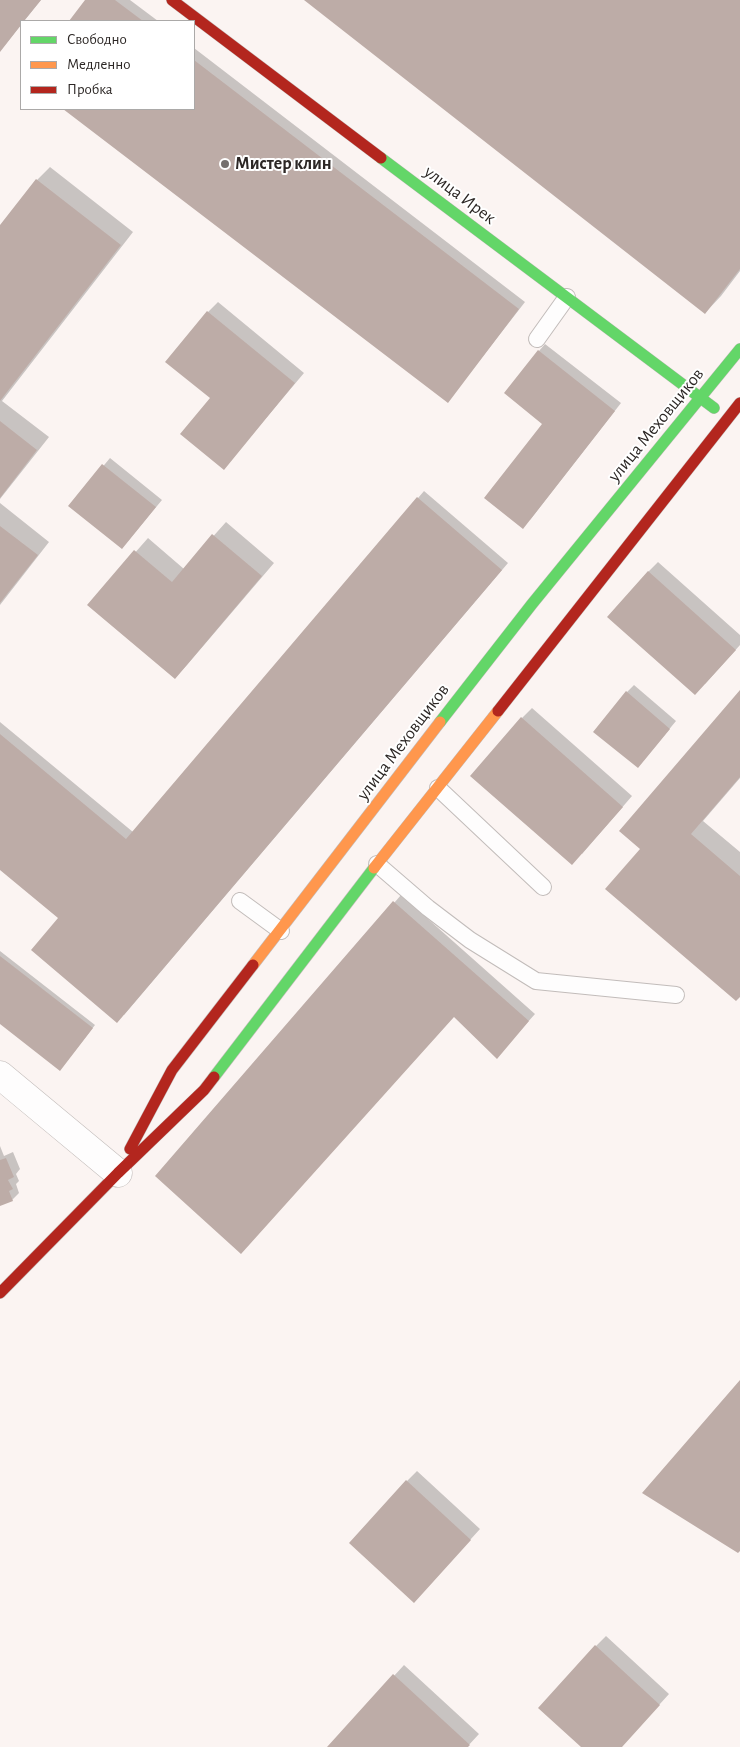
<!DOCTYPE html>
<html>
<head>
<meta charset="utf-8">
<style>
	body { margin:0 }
	#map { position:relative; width:740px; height:1747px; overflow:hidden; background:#fbf4f2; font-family:"Alegreya Sans",sans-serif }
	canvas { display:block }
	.legend { position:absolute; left:20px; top:20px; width:175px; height:90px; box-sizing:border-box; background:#fff; border:1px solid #aba9a8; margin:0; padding:6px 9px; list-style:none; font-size:15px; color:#2c2725 }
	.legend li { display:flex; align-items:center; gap:10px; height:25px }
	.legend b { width:25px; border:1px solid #aba9a8 }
</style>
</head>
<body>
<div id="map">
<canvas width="740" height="1747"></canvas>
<ul class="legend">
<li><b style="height:6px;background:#63d668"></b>Свободно</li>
<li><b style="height:6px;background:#ff974d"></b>Медленно</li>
<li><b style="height:6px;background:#b3261e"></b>Пробка</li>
</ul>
</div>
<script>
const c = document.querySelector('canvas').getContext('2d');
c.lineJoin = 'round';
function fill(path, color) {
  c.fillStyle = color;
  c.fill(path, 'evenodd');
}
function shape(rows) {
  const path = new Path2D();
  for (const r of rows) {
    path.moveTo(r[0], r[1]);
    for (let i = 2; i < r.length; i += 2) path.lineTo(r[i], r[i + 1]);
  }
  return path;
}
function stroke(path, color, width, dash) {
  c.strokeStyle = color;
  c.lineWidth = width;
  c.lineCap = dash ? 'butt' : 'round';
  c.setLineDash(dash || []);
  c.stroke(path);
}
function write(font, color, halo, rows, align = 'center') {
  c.font = font + ' "Alegreya Sans",sans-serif';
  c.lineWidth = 4;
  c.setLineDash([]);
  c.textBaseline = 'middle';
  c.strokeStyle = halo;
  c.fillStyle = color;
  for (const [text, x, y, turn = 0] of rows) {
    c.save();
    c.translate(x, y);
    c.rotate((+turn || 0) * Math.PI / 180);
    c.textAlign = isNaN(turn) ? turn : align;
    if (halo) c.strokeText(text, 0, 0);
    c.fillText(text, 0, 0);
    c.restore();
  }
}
const shadow = shape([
	[0,0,41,0,24,21,21,21,21,25,0,51],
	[86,0,130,0,158,21,70,21],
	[306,0,740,0,740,271,721,296,705,313],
	[194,48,525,302,448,401,65,109,194,109],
	[50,167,133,232,2,401,49,437,0,499,0,227,37,180],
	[218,302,304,373,224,468,212,398,208,312],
	[545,344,621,403,530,520,544,424,539,351],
	[110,458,162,500,128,541,70,506],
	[424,491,508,563,124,1015,60,918,0,868,0,722,133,832],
	[0,503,49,542,0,605],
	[226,522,274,563,187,665,175,678,89,605,148,538,184,569],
	[658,562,740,635,740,645,705,684,648,572],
	[634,685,676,721,644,760,627,692],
	[740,692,740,778,703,821,740,852,740,995,642,849],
	[532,708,632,796,582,854,522,718],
	[401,895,535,1014,503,1050,455,1016,157,1176],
	[0,951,95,1025,63,1066,0,1022],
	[0,1146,4,1156,13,1152,20,1169,16,1174,19,1181,16,1184,19,1193,12,1200,0,1205],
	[417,1471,480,1529,424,1591,407,1481],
	[606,1636,669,1694,621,1747,583,1747,596,1646],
	[404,1665,479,1734,467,1747,329,1747]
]);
const building = shape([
	[0,0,41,0,24,21,21,21,21,25,0,52],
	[85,0,115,0,143,21,69,21],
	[304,0,740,0,740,269,705,314],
	[194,60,519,309,448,403,63,109,194,109],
	[36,179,121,245,0,401,0,225],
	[207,311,295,383,224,470,180,434,210,398,165,362],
	[538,350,615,411,523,529,484,498,542,424,504,393],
	[0,421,37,450,0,498],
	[102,464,156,507,122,549,68,506],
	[417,497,502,570,117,1023,31,950,58,918,0,870,0,734,126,839],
	[0,526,38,555,0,603],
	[212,534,262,576,175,679,87,605,134,550,172,582],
	[648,571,736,650,695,695,607,617],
	[740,690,740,777,691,834,740,876,740,997,736,1001,605,889,640,849,619,831],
	[626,691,670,729,638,768,593,732],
	[521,717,623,807,572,865,470,776],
	[393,901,529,1021,497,1059,454,1017,241,1254,155,1176],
	[0,956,93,1028,60,1071,0,1024],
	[6,1158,14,1177,8,1180,13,1189,9,1191,13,1201,0,1206,0,1160],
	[740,1380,740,1551,738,1553,642,1493],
	[406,1480,471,1540,414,1603,349,1543],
	[595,1645,660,1705,622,1747,581,1747,538,1708],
	[393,1674,470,1745,468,1747,327,1747]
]);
const lane = shape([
	[537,339,567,297],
	[438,788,543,887],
	[377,864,428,908,470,940,536,981,676,995],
	[240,901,281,931]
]);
const street = shape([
	[0,1075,118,1173]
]);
const fast = shape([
	[381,158,714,408],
	[440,722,532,604,740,349],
	[214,1077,374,868]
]);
const slow = shape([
	[374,868,498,711],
	[253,965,440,722]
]);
const jam = shape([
	[172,0,381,158],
	[498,711,740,403],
	[130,1149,172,1070,253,965],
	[0,1293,118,1173,204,1090,214,1077]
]);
const markers = [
	[225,164,5,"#746f6d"]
];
const poiNames = [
	["Мистер клин",235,164]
];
const streetNames = [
	["улица Ирек",460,195,37],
	["улица Меховщиков",656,425,-51],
	["улица Меховщиков",403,742,-53]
];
fill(shadow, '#0003');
fill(building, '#bdaca7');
stroke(lane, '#c2bcba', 18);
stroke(street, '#c2bcba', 29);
stroke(fast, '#c2bcba', 12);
stroke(slow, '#c2bcba', 12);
stroke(jam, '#c2bcba', 12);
stroke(lane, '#fefdfd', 16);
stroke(street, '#fefdfd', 28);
stroke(fast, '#63d668', 11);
stroke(slow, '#ff974d', 11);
stroke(jam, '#b3261e', 11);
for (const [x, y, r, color] of markers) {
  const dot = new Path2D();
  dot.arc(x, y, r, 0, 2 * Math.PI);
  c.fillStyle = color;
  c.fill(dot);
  stroke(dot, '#fff', 2);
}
write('bold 18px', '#2c2725', '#fff', poiNames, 'left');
write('18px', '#2c2725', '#fff', streetNames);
</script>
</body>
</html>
